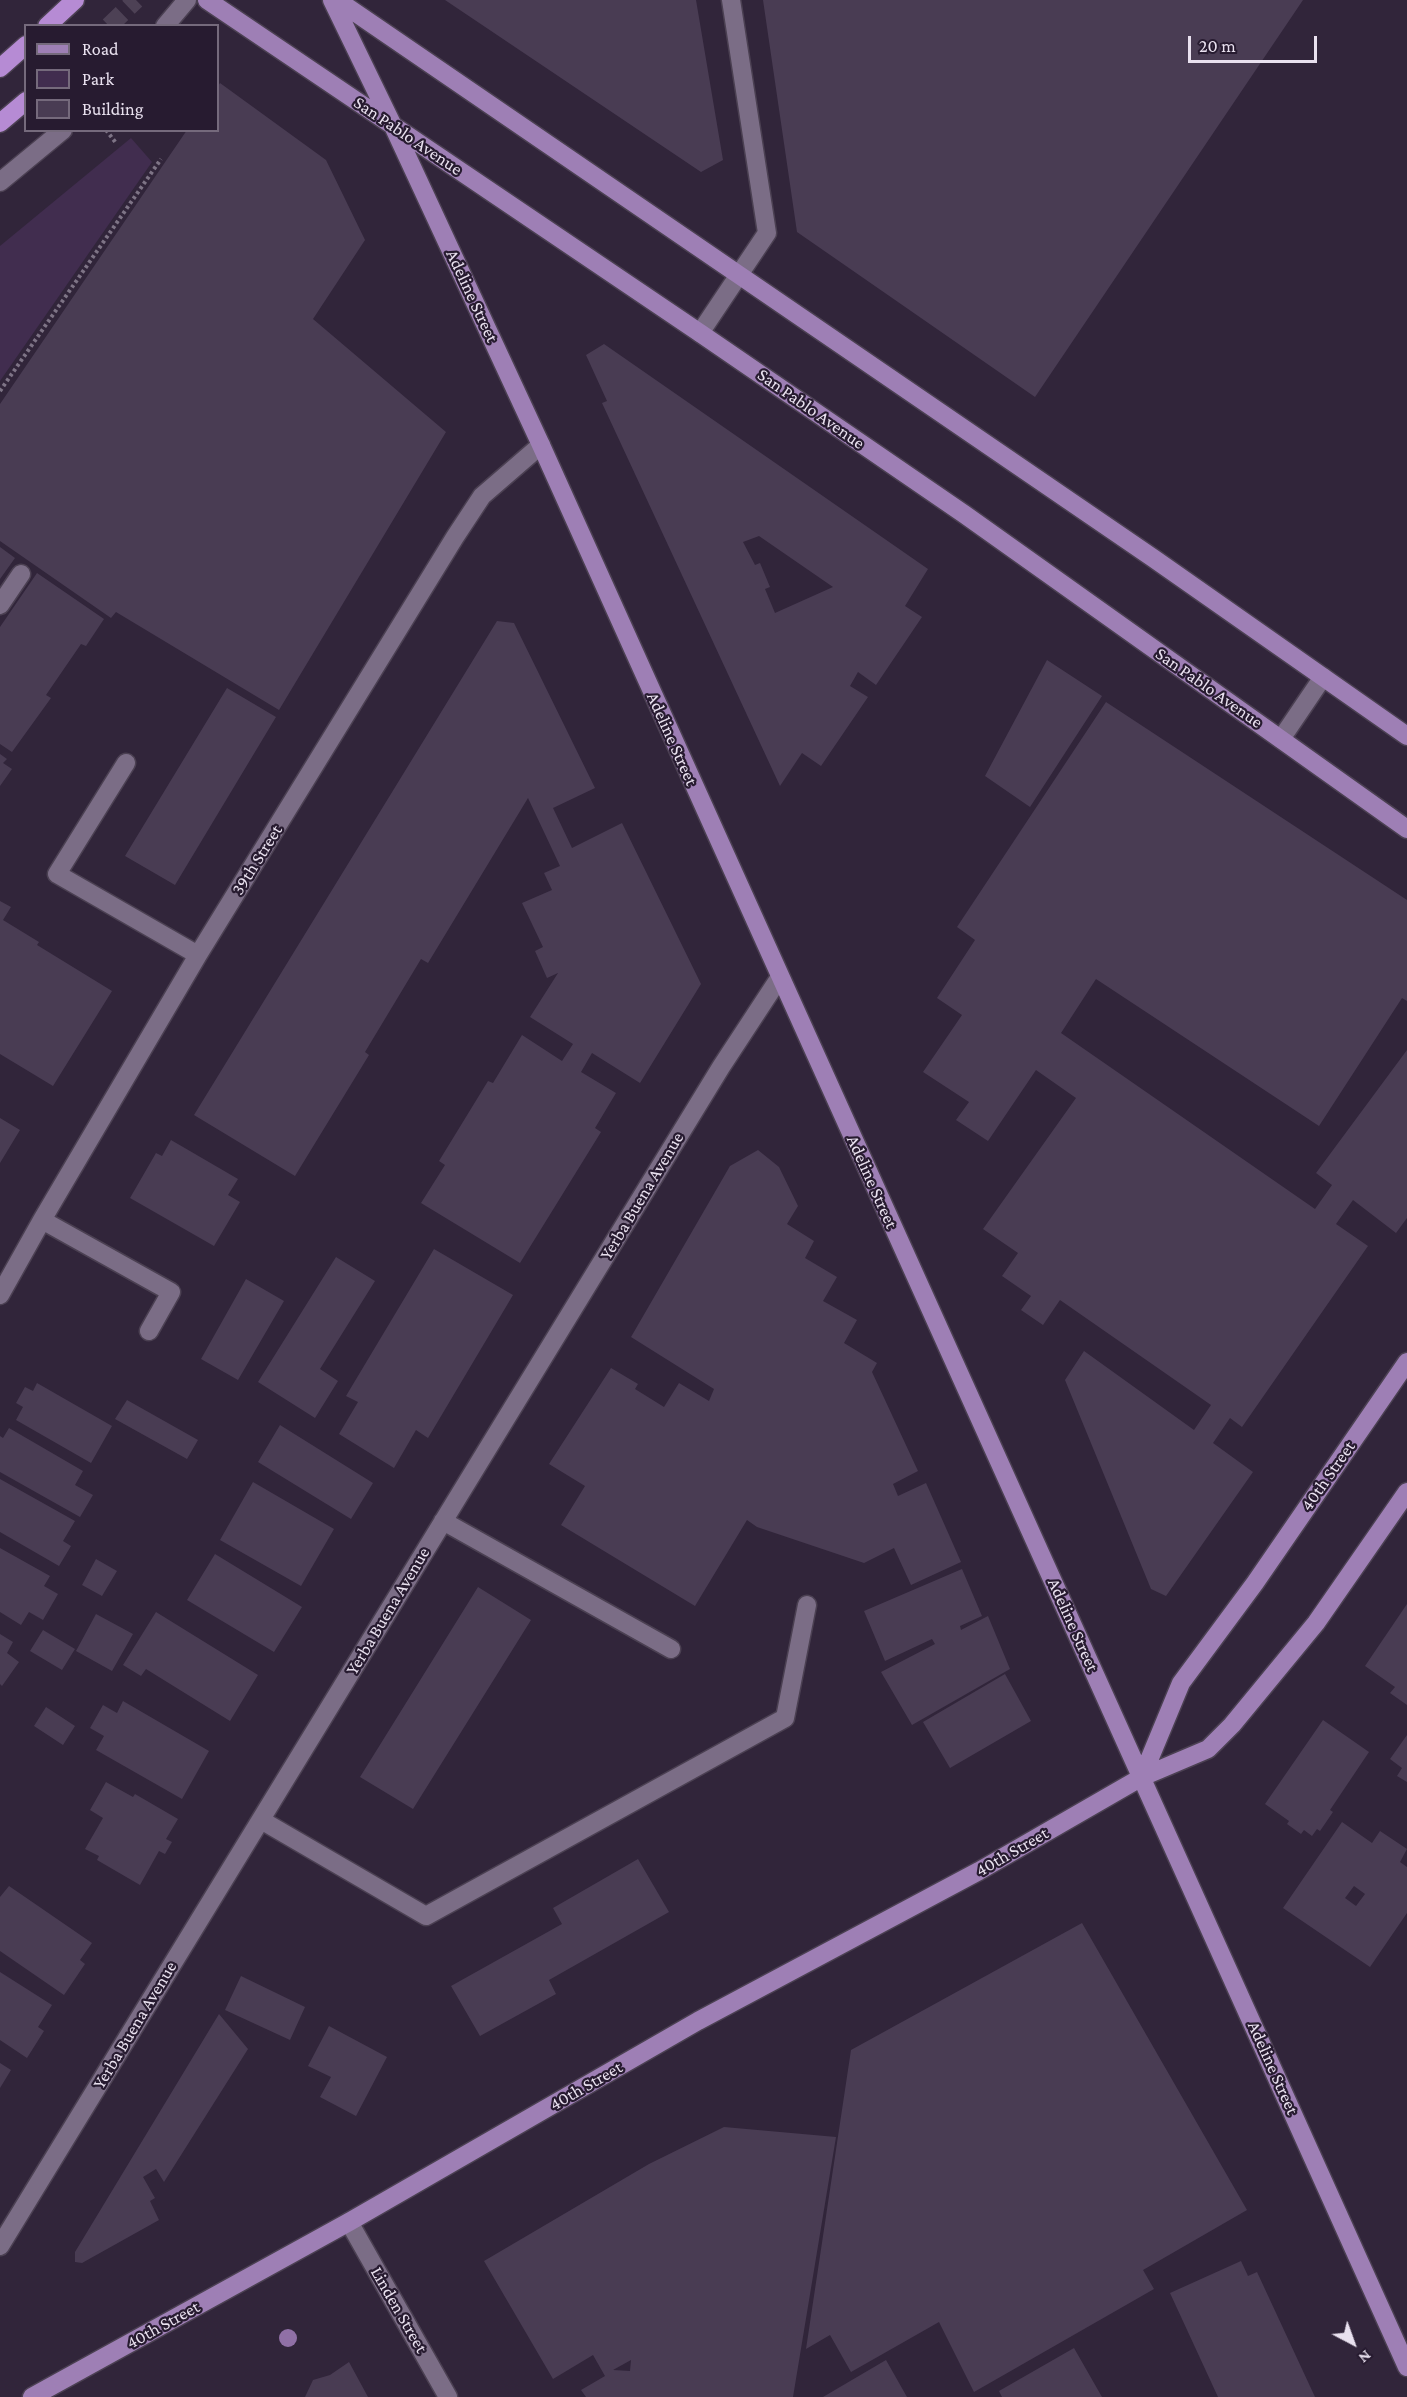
<!DOCTYPE html>
<html>
<head>
<meta charset="utf-8">
<style>
	body { margin:0 }
	#map { position:relative; width:1407px; height:2397px; overflow:hidden; background:#31253a; font-family:"Crimson Pro",serif }
	canvas { display:block }
	.legend { position:absolute; left:24px; top:24px; width:195px; height:108px; box-sizing:border-box; background:#271b30; border:2px solid #756a7c; margin:0; padding:8px 10px; list-style:none; font-size:18px; color:#e9e1ef }
	.legend li { display:flex; align-items:center; gap:12px; height:30px }
	.legend b { width:30px; border:2px solid #756a7c }
	.north { position:absolute; left:1323px; top:2313px; width:60px; height:60px; -webkit-text-stroke:4px #271b30; paint-order:stroke; rotate:139deg; font-size:16px; font-weight:700; line-height:24px; text-align:center; color:#e9e1ef }
	.north::after { content:''; display:block; margin:auto; width:21px; height:27px; background:#e9e1ef; clip-path:polygon(50% 0,100% 100%,50% 72%,0 100%) }
	.scale { position:absolute; left:1188px; top:36px; width:129px; height:27px; box-sizing:border-box; border:3px solid #e9e1ef; border-top:0; padding-left:8px; font-size:18px; line-height:21px; white-space:nowrap; color:#e9e1ef; -webkit-text-stroke:4px #271b30; paint-order:stroke }
</style>
</head>
<body>
<div id="map">
<canvas width="1407" height="2397"></canvas>
<ul class="legend">
<li><b style="height:8px;background:#9e7fb5"></b>Road</li>
<li><b style="height:16px;background:#412d4f"></b>Park</li>
<li><b style="height:16px;background:#493c53"></b>Building</li>
</ul>
<div class="north">N</div>
<div class="scale">20 m</div>
</div>
<script>
const c = document.querySelector('canvas').getContext('2d');
c.lineJoin = 'round';
function fill(path, color) {
  c.fillStyle = color;
  c.fill(path, 'evenodd');
}
function shape(rows) {
  const path = new Path2D();
  for (const r of rows) {
    path.moveTo(r[0], r[1]);
    for (let i = 2; i < r.length; i += 2) path.lineTo(r[i], r[i + 1]);
  }
  return path;
}
function stroke(path, color, width, dash) {
  c.strokeStyle = color;
  c.lineWidth = width;
  c.lineCap = dash ? 'butt' : 'round';
  c.setLineDash(dash || []);
  c.stroke(path);
}
function write(font, color, halo, rows, align = 'center') {
  c.font = font + ' "Crimson Pro",serif';
  c.lineWidth = 4.5;
  c.setLineDash([]);
  c.textBaseline = 'middle';
  c.strokeStyle = halo;
  c.fillStyle = color;
  for (const [text, x, y, turn = 0] of rows) {
    c.save();
    c.translate(x, y);
    c.rotate((+turn || 0) * Math.PI / 180);
    c.textAlign = isNaN(turn) ? turn : align;
    if (halo) c.strokeText(text, 0, 0);
    c.fillText(text, 0, 0);
    c.restore();
  }
}
const green = shape([
	[131,138,152,162,0,381,0,246]
]);
const building = shape([
	[445,0,696,0,723,160,701,172],
	[763,0,1303,0,1035,397,797,232],
	[220,83,326,160,365,240,313,319,446,432,279,710,116,612,111,618,0,541,0,404,187,130,218,130,218,86],
	[604,344,928,569,905,606,922,617,876,685,858,672,850,686,868,697,821,766,802,753,780,786,602,403,607,401,586,355],
	[759,536,833,587,775,613,765,589,770,587,760,563,755,565,743,542],
	[0,547,15,558,0,579],
	[37,573,104,619,86,646,81,644,46,695,51,698,12,752,0,744,0,627],
	[497,621,514,623,595,788,553,808,572,848,622,823,701,984,640,1083,592,1053,581,1072,616,1093,595,1128,601,1132,520,1263,421,1203,445,1165,439,1161,488,1081,493,1083,522,1035,562,1061,573,1044,530,1017,558,973,547,978,535,951,543,947,522,903,552,890,544,873,560,866,528,798,428,963,421,959,365,1052,369,1055,295,1176,194,1115],
	[1047,660,1102,696,1030,807,985,776],
	[227,688,276,717,175,885,125,856],
	[1106,702,1407,900,1407,1001,1402,998,1319,1126,1096,979,1061,1033,1315,1209,1332,1185,1316,1173,1407,1050,1407,1218,1396,1233,1353,1200,1336,1224,1368,1246,1242,1427,1230,1418,1213,1443,1253,1472,1166,1596,1151,1589,1065,1380,1084,1351,1194,1430,1211,1405,1060,1300,1043,1325,1021,1310,1031,1296,1002,1276,1018,1253,983,1229,1076,1098,1036,1070,988,1141,956,1120,969,1102,923,1072,962,1015,937,998,975,940,957,927],
	[0,754,7,759,3,763,12,769,0,786],
	[0,901,11,907,3,920,39,942,37,945,112,991,53,1086,0,1054],
	[0,1118,20,1130,0,1163],
	[171,1140,238,1179,228,1195,240,1202,214,1246,130,1198,156,1153,162,1156],
	[758,1150,779,1167,798,1206,787,1224,814,1241,805,1258,837,1277,823,1301,857,1320,844,1343,877,1363,872,1372,918,1471,893,1484,898,1496,926,1483,961,1562,911,1585,894,1548,864,1563,757,1527,747,1520,695,1606,561,1525,585,1486,549,1464,611,1368,638,1384,635,1389,664,1407,679,1383,709,1401,714,1389,631,1337,730,1166],
	[434,1249,513,1295,428,1438,416,1430,394,1468,339,1434,358,1402,346,1396],
	[336,1257,375,1281,320,1369,338,1381,315,1418,258,1382],
	[246,1279,284,1301,238,1380,201,1359],
	[37,1383,112,1426,91,1463,16,1420,23,1407,16,1403,25,1387,33,1391],
	[127,1400,198,1440,187,1459,115,1419],
	[280,1425,373,1483,351,1519,258,1462],
	[9,1428,83,1471,75,1485,93,1495,80,1517,0,1472,0,1436,3,1438],
	[0,1479,75,1521,63,1541,71,1546,59,1566,0,1532],
	[253,1482,334,1529,301,1586,220,1540],
	[0,1548,50,1576,44,1586,58,1594,43,1620,29,1612,21,1625,0,1612],
	[215,1554,302,1607,274,1652,187,1600],
	[96,1559,117,1571,102,1596,82,1585],
	[962,1569,982,1616,960,1626,961,1630,988,1616,1010,1669,912,1725,881,1672,935,1644,932,1639,885,1661,864,1611],
	[478,1587,531,1620,413,1809,360,1777],
	[1407,1604,1407,1705,1390,1693,1395,1687,1365,1666],
	[156,1612,258,1675,230,1721,146,1669,141,1676,123,1665],
	[96,1614,133,1634,112,1671,76,1651],
	[43,1630,75,1649,62,1670,30,1651],
	[0,1634,13,1642,7,1653,19,1662,2,1686,0,1684],
	[1005,1674,1031,1721,950,1768,923,1722],
	[123,1701,209,1751,182,1799,96,1750,104,1736,90,1728,103,1705,117,1713],
	[46,1707,75,1726,63,1745,34,1726],
	[1323,1720,1369,1752,1330,1810,1333,1812,1320,1831,1317,1829,1312,1836,1304,1830,1301,1834,1287,1824,1289,1821,1265,1804],
	[1407,1735,1407,1782,1397,1776,1402,1768,1390,1759],
	[106,1782,133,1797,135,1794,178,1819,166,1839,172,1842,165,1854,159,1851,140,1885,97,1860,99,1856,85,1849,103,1818,90,1810],
	[1342,1822,1372,1843,1380,1831,1407,1849,1400,1862,1407,1867,1407,1913,1370,1967,1283,1908],
	[1354,1886,1365,1894,1356,1906,1345,1898],
	[638,1859,669,1912,549,1980,556,1994,480,2036,451,1986,562,1924,553,1908],
	[9,1886,92,1943,80,1960,85,1964,64,1995,0,1951,0,1897],
	[1082,1923,1247,2210,1143,2270,1154,2289,974,2392,939,2322,851,2372,830,2335,806,2349,851,2050],
	[0,1972,52,2005,38,2027,44,2031,27,2058,0,2040],
	[241,1976,305,2007,290,2040,225,2010],
	[219,2014,248,2049,164,2182,156,2169,143,2177,155,2198,150,2201,159,2220,82,2263,75,2262,75,2252],
	[329,2026,387,2057,356,2116,320,2097,331,2077,308,2066],
	[0,2063,11,2070,0,2088],
	[724,2127,836,2137,793,2397,586,2397,581,2390,605,2376,593,2355,553,2379,484,2261,649,2164],
	[631,2360,630,2371,613,2370],
	[1241,2261,1248,2276,1257,2272,1315,2397,1218,2397,1170,2293],
	[1074,2348,1102,2397,1002,2397,999,2391],
	[886,2360,907,2397,823,2397],
	[349,2362,368,2397,305,2397,313,2380,330,2375]
]);
const highwayTunnel = shape([
	[109,26,136,0]
]);
const path = shape([
	[106,130,116,143],
	[0,391,161,159]
]);
const minor = shape([
	[165,26,187,0],
	[0,182,63,130],
	[700,333,767,233,731,0],
	[0,605,21,574],
	[1281,739,1323,677],
	[126,763,57,874,198,955],
	[42,1220,171,1292,149,1331],
	[0,1295,42,1220,198,955,455,537,482,496,541,445],
	[443,1521,671,1649],
	[261,1820,426,1916,785,1718,807,1605],
	[349,2222,448,2397],
	[0,2246,721,1067,780,977]
]);
const major = shape([
	[207,0,700,333,964,514,1407,829],
	[332,0,394,128,541,445,1407,2367],
	[337,0,1153,558,1407,736],
	[1142,1777,1181,1683,1255,1583,1407,1362],
	[32,2397,349,2222,698,2021,979,1871,1142,1777,1208,1749,1232,1725,1316,1623,1407,1492]
]);
const highway = shape([
	[47,26,75,0],
	[0,68,26,45],
	[0,123,26,101]
]);
const trees = [
	[288,2338]
];
const streetNames = [
	["San Pablo Avenue",408,136,34],
	["Adeline Street",472,296,65],
	["San Pablo Avenue",811,409,35],
	["San Pablo Avenue",1209,688,35],
	["Adeline Street",672,739,66],
	["39th Street",257,860,-58],
	["Adeline Street",872,1182,66],
	["Yerba Buena Avenue",642,1196,-59],
	["40th Street",1328,1476,-55],
	["Yerba Buena Avenue",388,1611,-59],
	["Adeline Street",1073,1625,66],
	["40th Street",1012,1852,-30],
	["Yerba Buena Avenue",135,2025,-59],
	["Adeline Street",1273,2068,66],
	["40th Street",586,2086,-30],
	["Linden Street",399,2310,60],
	["40th Street",163,2325,-29]
];
fill(green, '#412d4f');
fill(building, '#493c53');
stroke(highwayTunnel, '#4d4155', 18, [18, 9]);
stroke(minor, '#4b4052', 21);
stroke(major, '#4b4052', 21);
stroke(highway, '#4b4052', 21);
stroke(path, '#7e7486', 4, [3, 3]);
stroke(minor, '#7b6d86', 18);
stroke(major, '#9e7fb5', 18);
stroke(highway, '#b68bd4', 18);
c.fillStyle = '#9070a6';
for (const [x, y] of trees) {
  c.beginPath();
  c.arc(x, y, 9, 0, 2 * Math.PI);
  c.fill();
}
write('18px', '#e9e1ef', '#271b30', streetNames);
</script>
</body>
</html>
